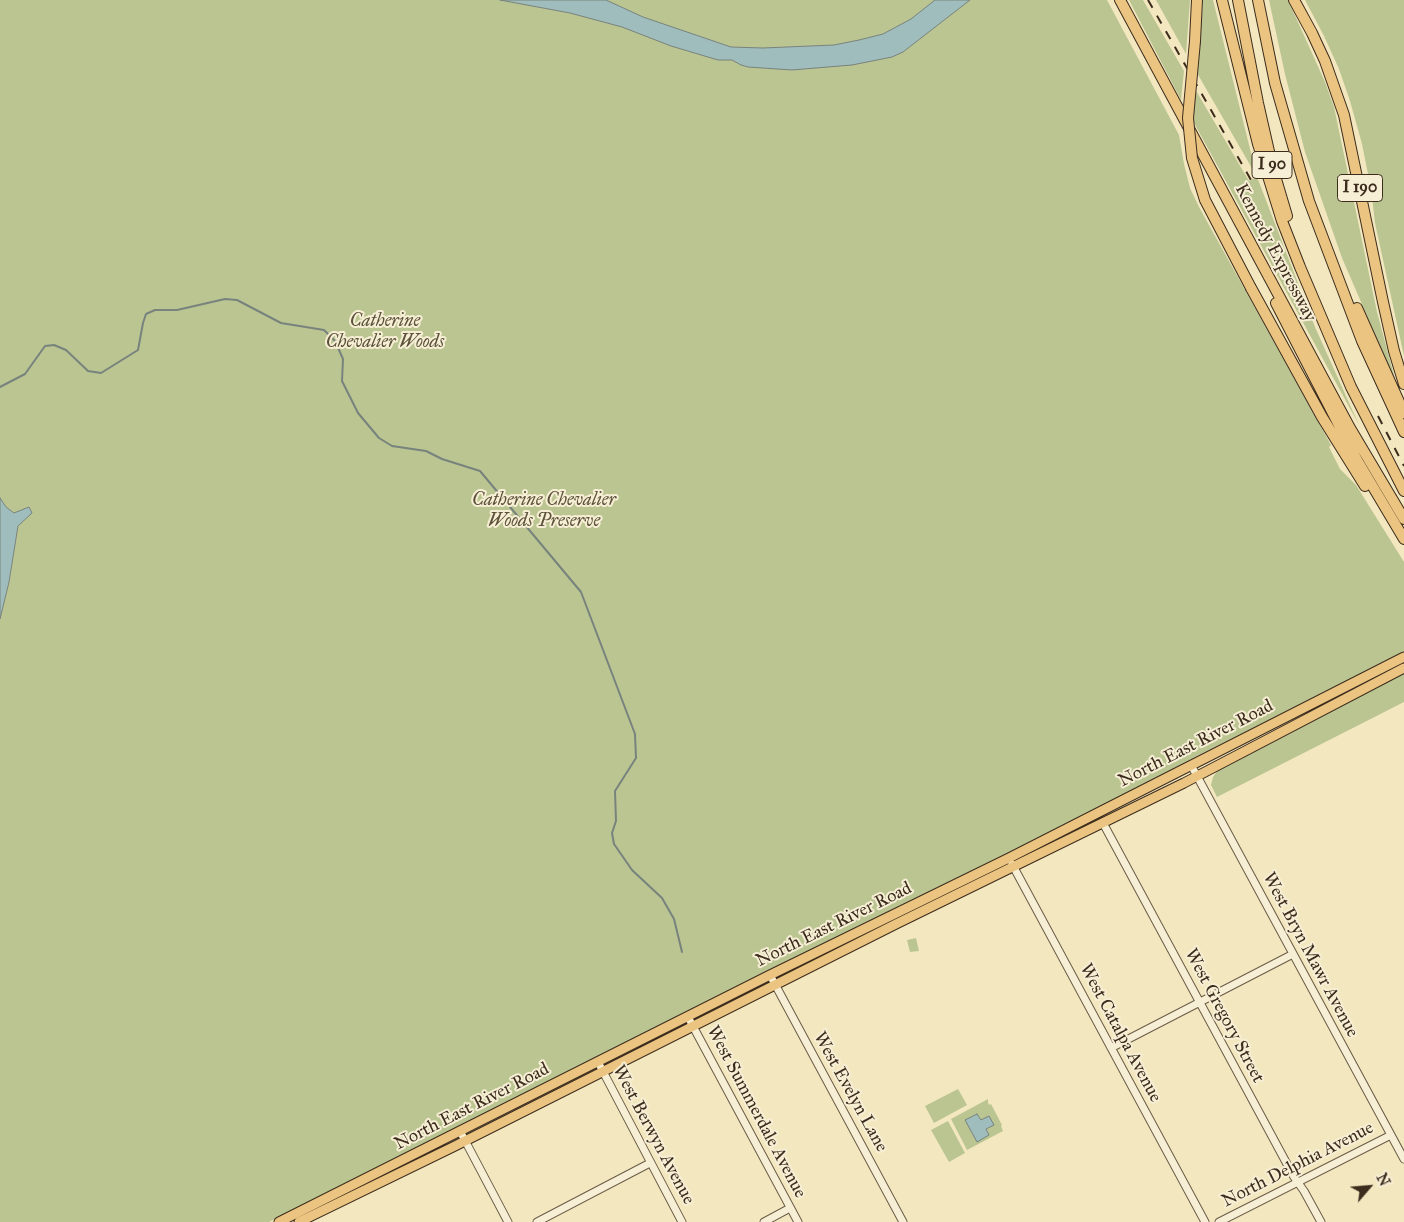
<!DOCTYPE html>
<html>
<head>
<meta charset="utf-8">
<style>
	body { margin:0 }
	#map { position:relative; width:1404px; height:1222px; overflow:hidden; background:#f3e7bf; font-family:"IM FELL Great Primer",serif }
	canvas { display:block }
	.north { position:absolute; left:1344px; top:1162px; width:50px; height:50px; -webkit-text-stroke:4px #f7efd5; paint-order:stroke; rotate:63deg; font-size:14px; font-weight:700; line-height:20px; text-align:center; color:#3c2c1d }
	.north::after { content:''; display:block; margin:auto; width:18px; height:22px; background:#3c2c1d; clip-path:polygon(50% 0,100% 100%,50% 72%,0 100%) }
</style>
</head>
<body>
<div id="map">
<canvas width="1404" height="1222"></canvas>
<div class="north">N</div>
</div>
<script>
const c = document.querySelector('canvas').getContext('2d');
c.lineJoin = 'round';
function fill(path, color) {
  c.fillStyle = color;
  c.fill(path, 'evenodd');
}
function shape(rows) {
  const path = new Path2D();
  for (const r of rows) {
    path.moveTo(r[0], r[1]);
    for (let i = 2; i < r.length; i += 2) path.lineTo(r[i], r[i + 1]);
  }
  return path;
}
function stroke(path, color, width, dash) {
  c.strokeStyle = color;
  c.lineWidth = width;
  c.lineCap = dash ? 'butt' : 'round';
  c.setLineDash(dash || []);
  c.stroke(path);
}
function write(font, color, halo, rows, align = 'center') {
  c.font = font + ' "IM FELL Great Primer",serif';
  c.lineWidth = 4;
  c.setLineDash([]);
  c.textBaseline = 'middle';
  c.strokeStyle = halo;
  c.fillStyle = color;
  for (const [text, x, y, turn = 0] of rows) {
    c.save();
    c.translate(x, y);
    c.rotate((+turn || 0) * Math.PI / 180);
    c.textAlign = isNaN(turn) ? turn : align;
    if (halo) c.strokeText(text, 0, 0);
    c.fillText(text, 0, 0);
    c.restore();
  }
}
const green = shape([
	[0,0,1107,0,1179,135,1184,164,1190,188,1199,207,1331,445,1329,447,1340,469,1356,485,1404,562,1404,652,1195,757,1114,801,897,907,269,1222,0,1222,0,619,9,582,18,526,29,508,15,514,6,507,0,498],
	[1129,0,1143,0,1184,71,1181,100],
	[1156,0,1190,0,1186,54],
	[1203,0,1213,0,1257,177,1315,327,1359,425,1193,121,1195,89,1249,181,1257,177,1197,73],
	[1269,0,1288,0,1325,82,1334,107,1377,312,1396,383,1342,258,1305,152,1285,74],
	[1305,0,1404,0,1404,356,1375,223,1371,189,1362,144,1350,101,1339,69,1324,36],
	[1404,673,1404,702,1217,797,1211,785,1213,777,1218,770],
	[916,938,919,951,910,952,907,940],
	[958,1089,967,1105,934,1123,925,1106],
	[988,1099,988,1102,989,1105,991,1104,1002,1125,1001,1126,1003,1131,967,1150,951,1119],
	[948,1121,965,1153,949,1162,931,1130]
]);
const water = shape([
	[500,0,606,0,643,17,731,47,763,48,834,45,859,40,883,34,911,19,935,0,970,0,903,52,892,57,852,65,792,70,748,67,741,65,732,60,718,60,671,46,622,27,570,13,500,0],
	[0,498,6,507,14,513,29,507,32,513,18,526,9,582,0,619,0,498],
	[977,1114,981,1120,989,1116,994,1125,986,1129,989,1135,977,1142,965,1120,977,1114]
]);
const stream = shape([
	[0,387,25,374,45,346,54,345,66,350,88,371,101,373,138,350,143,323,146,314,155,310,177,310,225,299,237,300,281,323,324,330,335,341,343,359,342,381,358,413,379,438,392,446,426,451,442,459,480,471,581,592,635,734,636,758,615,791,616,821,612,833,614,844,632,870,662,898,674,919,682,952]
]);
const minor = shape([
	[1191,765,1404,1159],
	[1103,823,1294,1177,1304,1191,1321,1222],
	[1012,864,1205,1222],
	[770,975,903,1222],
	[688,1017,798,1222],
	[1111,1048,1293,954],
	[598,1062,682,1222],
	[460,1131,508,1222],
	[537,1222,650,1163],
	[764,1222,790,1208],
	[1219,1222,1391,1135]
]);
const major = shape([
	[279,1222,770,975,1009,858,1404,657],
	[299,1222,455,1146,896,924,1184,783,1404,668]
]);
const highway = shape([
	[1120,0,1350,428,1404,519],
	[1222,0,1258,144,1282,221,1300,267,1351,387,1404,491],
	[1238,0,1258,103,1273,169,1287,216],
	[1258,0,1275,83,1309,201,1362,341,1404,432],
	[1294,0,1312,33,1325,61,1344,115,1383,302,1394,351,1404,384],
	[1195,41,1197,0],
	[1251,288,1322,417,1365,486],
	[1276,303,1357,460,1404,539],
	[1357,308,1404,413]
]);
const rail = shape([
	[1148,0,1251,180],
	[1378,416,1404,466]
]);
const highwayBridge = shape([
	[1195,41,1188,118,1192,158,1205,200,1251,288]
]);
const shields = [
	[1272,165,40],
	[1360,188,45]
];
const shieldNames = [
	["I 90",1272,165],
	["I 190",1360,188]
];
const streetNames = [
	["Kennedy Expressway",1275,253,62],
	["North East River Road",1196,744,-27],
	["North East River Road",834,925,-26],
	["West Bryn Mawr Avenue",1310,955,62],
	["West Gregory Street",1224,1016,62],
	["West Catalpa Avenue",1120,1033,62],
	["West Evelyn Lane",850,1092,61],
	["North East River Road",472,1107,-27],
	["West Summerdale Avenue",756,1112,62],
	["West Berwyn Avenue",653,1135,62],
	["North Delphia Avenue",1298,1165,-27]
];
const parkNames = [
	["Catherine",385,322],
	["Chevalier Woods",385,343],
	["Catherine Chevalier",544,501],
	["Woods Preserve",544,522]
];
fill(green, '#bbc592');
fill(water, '#a0bdbd');
stroke(water, '#78837d', 1);
stroke(stream, '#78837d', 2);
stroke(minor, '#6a5b46', 9);
stroke(major, '#3c2c1d', 11);
stroke(highway, '#3c2c1d', 12);
stroke(minor, '#f7efd5', 7);
stroke(major, '#eac480', 9);
stroke(highway, '#eac480', 10);
stroke(rail, '#3c2c1d', 2, [9, 9]);
stroke(highwayBridge, '#3c2c1d', 12, []);
stroke(highwayBridge, '#eac480', 10);
for (const [x, y, w] of shields) {
  const box = new Path2D();
  box.roundRect(x - w / 2, y - 13.5, w, 27, 4);
  c.fillStyle = '#f7efd5';
  c.fill(box);
  stroke(box, '#3c2c1d', 1);
}
write('bold 16px', '#3c2c1d', null, shieldNames);
write('18px', '#3c2c1d', '#f7efd5', streetNames);
write('italic 18px', '#5c523a', '#f7efd5', parkNames);
</script>
</body>
</html>
